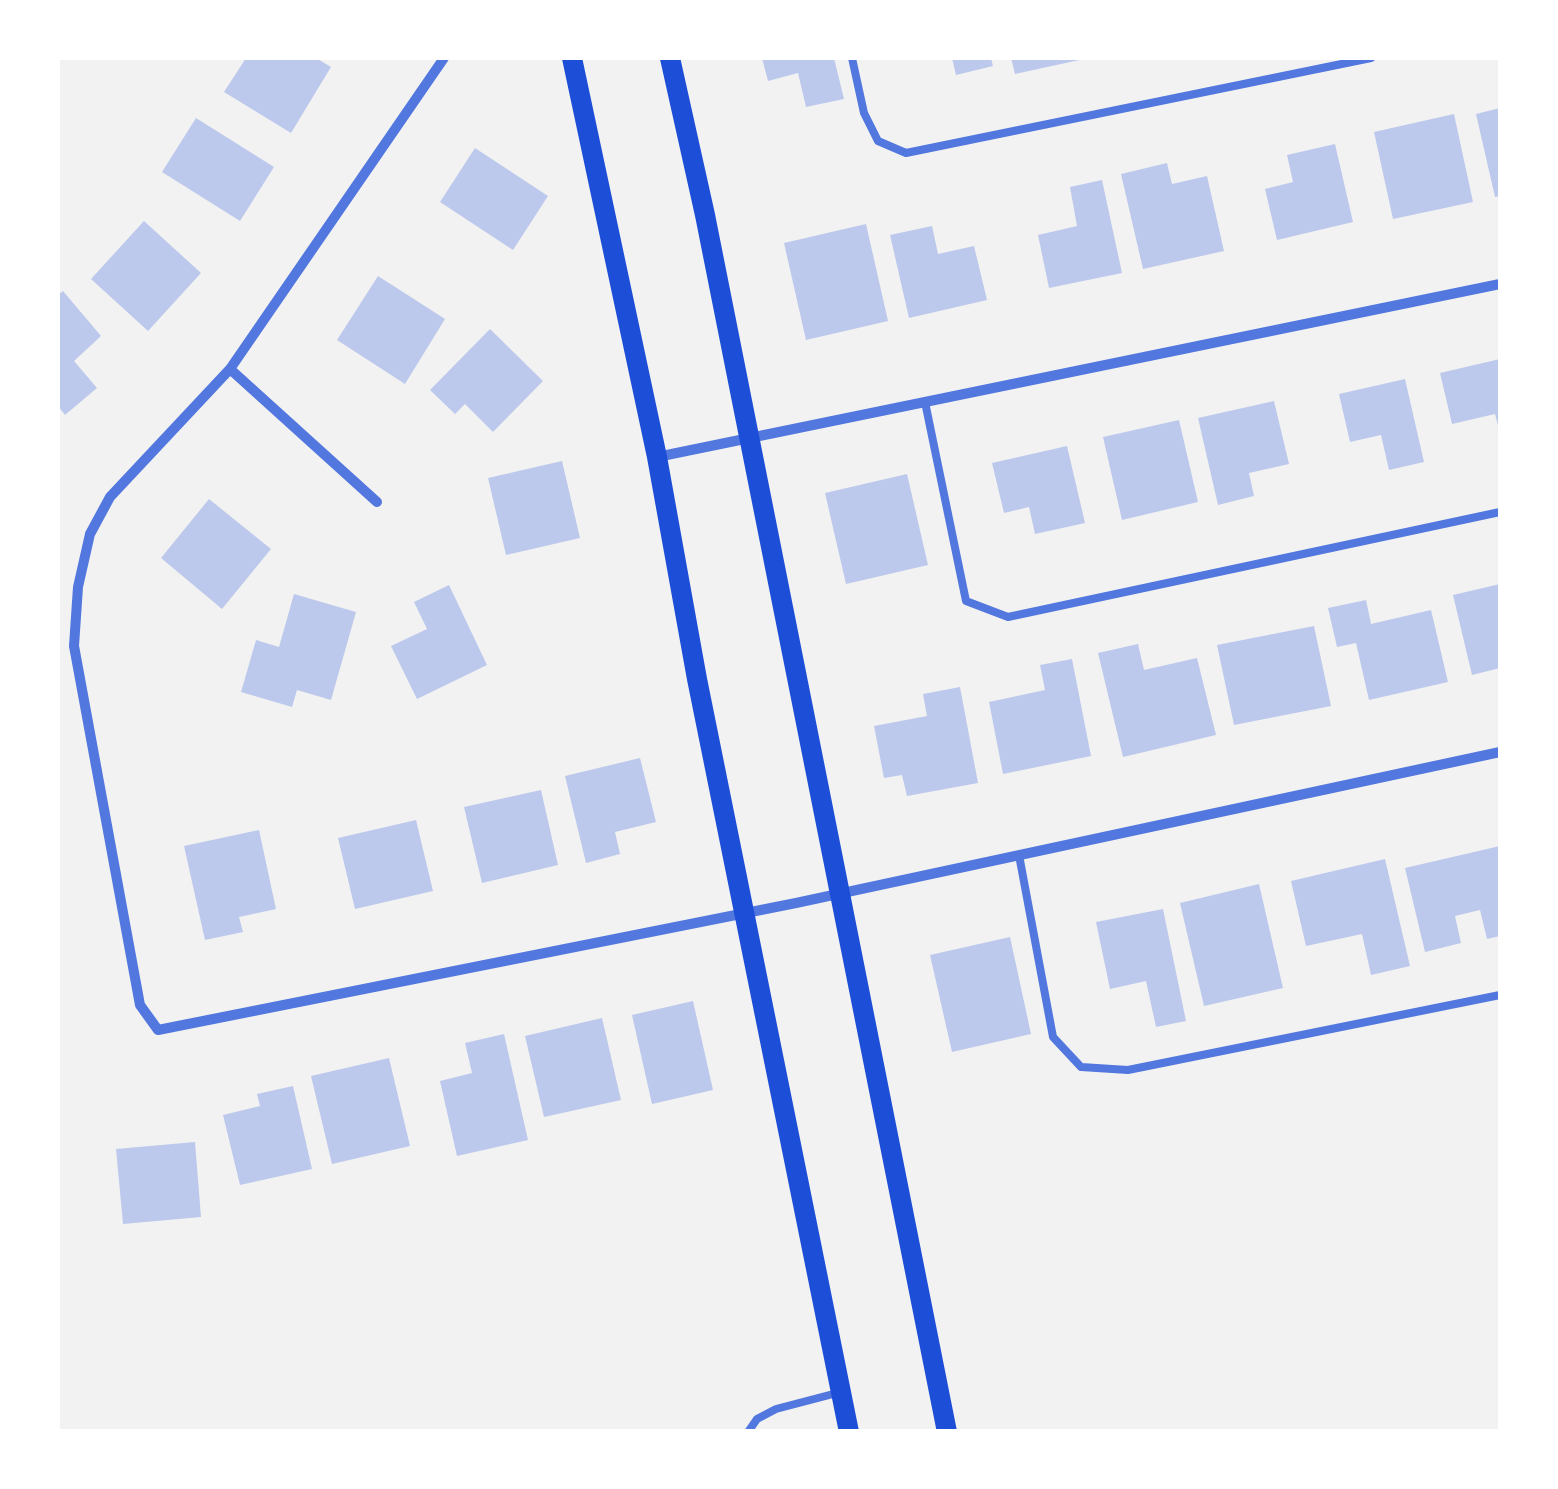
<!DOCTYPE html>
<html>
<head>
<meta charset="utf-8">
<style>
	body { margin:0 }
	#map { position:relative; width:1558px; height:1489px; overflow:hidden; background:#f2f2f2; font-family:"Playfair Display",serif }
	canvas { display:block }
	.frame { position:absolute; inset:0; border:60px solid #fff; pointer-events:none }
</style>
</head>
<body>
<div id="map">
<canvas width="1558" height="1489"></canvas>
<div class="frame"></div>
</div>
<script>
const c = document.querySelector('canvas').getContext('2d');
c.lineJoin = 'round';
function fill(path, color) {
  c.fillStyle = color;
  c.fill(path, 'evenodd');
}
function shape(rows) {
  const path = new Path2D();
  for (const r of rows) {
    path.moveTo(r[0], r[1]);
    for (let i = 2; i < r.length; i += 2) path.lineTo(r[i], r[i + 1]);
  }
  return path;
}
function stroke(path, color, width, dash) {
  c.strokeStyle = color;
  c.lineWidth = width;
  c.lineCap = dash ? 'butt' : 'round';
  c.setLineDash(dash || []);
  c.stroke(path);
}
const building = shape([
	[246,58,316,58,331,67,291,133,224,92],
	[762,58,834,58,844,99,806,107,798,73,768,81],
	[952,58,991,58,993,66,956,75],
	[1011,58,1083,58,1084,59,1015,74],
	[1500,108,1500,196,1495,197,1476,114],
	[1454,114,1473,202,1393,219,1374,132],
	[196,118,274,167,240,221,162,172],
	[1335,144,1353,222,1277,240,1265,189,1293,182,1287,155],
	[475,148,548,196,513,250,440,202],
	[1167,163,1172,184,1207,176,1224,251,1143,269,1121,174],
	[1102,180,1122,273,1049,288,1038,235,1077,226,1070,187],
	[144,221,201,273,148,331,91,279],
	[866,224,888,321,806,340,784,243],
	[932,226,938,254,974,246,987,300,909,318,890,235],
	[378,276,445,319,405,384,337,340],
	[63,291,101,336,74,361,97,388,65,415,58,406,58,295],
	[490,329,543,381,493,432,465,404,455,414,430,390],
	[1500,359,1500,433,1495,414,1452,424,1440,373],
	[1405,379,1424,462,1389,470,1381,435,1350,442,1339,394],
	[1274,401,1289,464,1249,473,1254,496,1218,505,1198,418],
	[1179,420,1198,502,1122,520,1103,437],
	[1067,446,1085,523,1035,534,1029,507,1004,513,992,463],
	[562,461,580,538,506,555,488,478],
	[907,474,928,565,846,584,825,493],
	[209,499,271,549,222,609,161,558],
	[1500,584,1500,668,1472,675,1453,595],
	[449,585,487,665,417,699,391,646,427,629,414,602],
	[294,594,356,612,331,700,297,690,292,707,241,692,256,640,279,647],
	[1366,600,1371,624,1431,610,1448,682,1369,700,1356,643,1337,647,1328,608],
	[1314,626,1331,706,1234,725,1217,645],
	[1138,644,1144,670,1197,658,1216,735,1123,757,1098,653],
	[1072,659,1091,756,1003,774,989,702,1045,690,1040,665],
	[960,687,978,783,907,796,902,775,884,778,874,726,927,716,923,694],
	[640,758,656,822,615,832,620,854,586,863,565,776],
	[541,790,558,865,482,883,464,807],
	[416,820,433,891,355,909,338,838],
	[259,830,276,909,239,917,243,932,205,940,184,846],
	[1500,846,1500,936,1487,939,1480,910,1455,916,1461,943,1425,952,1405,868],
	[1385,859,1410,966,1371,975,1362,934,1306,946,1291,881],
	[1259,884,1283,988,1204,1006,1180,903],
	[1163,909,1186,1021,1156,1027,1146,981,1110,989,1096,922],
	[1010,937,1031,1034,952,1052,930,955],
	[693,1001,713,1090,652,1104,632,1015],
	[602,1018,621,1100,544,1117,525,1036],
	[504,1034,528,1140,457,1156,440,1081,472,1073,465,1043],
	[389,1058,410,1146,332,1164,311,1076],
	[293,1086,312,1169,240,1185,223,1115,260,1106,257,1094],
	[195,1142,201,1217,123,1224,116,1149]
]);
const service = shape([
	[852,58,864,113,878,141,906,153,1371,58],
	[925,402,966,601,1008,617,1500,512],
	[1019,855,1053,1037,1081,1067,1128,1070,1500,995],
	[748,1432,757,1419,776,1409,837,1393]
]);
const minor = shape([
	[444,58,230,369,110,497,90,534,78,587,74,646,140,1005,158,1030,796,903,1500,752],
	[230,369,377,502],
	[657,457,1500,284]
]);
const secondary = shape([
	[572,58,657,457,697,679,849,1432],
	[670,58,705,215,947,1432]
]);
fill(building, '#bdc9ec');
stroke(service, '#5277de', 8);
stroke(minor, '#5277de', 10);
stroke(secondary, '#1d4ed8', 20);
</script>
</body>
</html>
